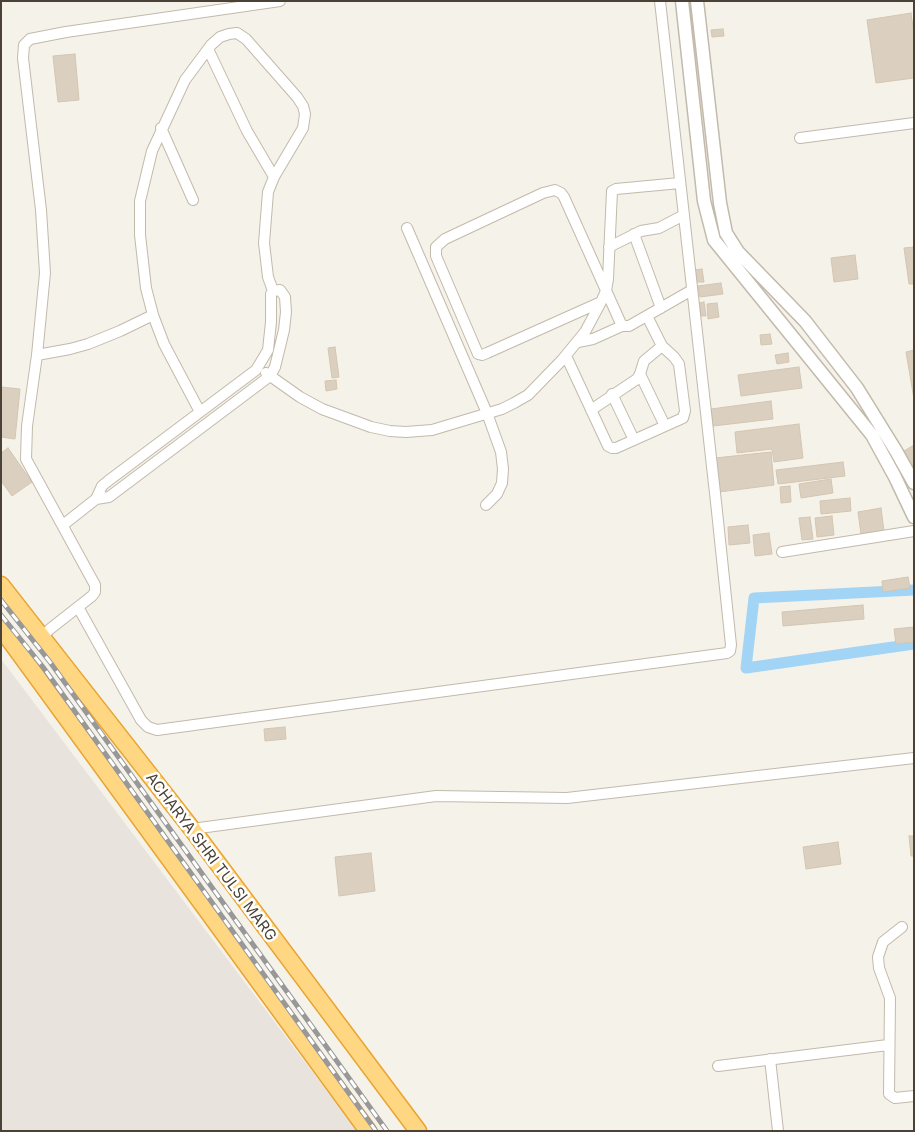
<!DOCTYPE html>
<html>
<head>
<meta charset="utf-8">
<style>
	body { margin:0 }
	#map { position:relative; width:915px; height:1132px; overflow:hidden; background:#f5f2e9; font-family:Inter,sans-serif }
	canvas { display:block }
	.frame { position:absolute; inset:0; border:2px solid #4a4237; pointer-events:none }
</style>
</head>
<body>
<div id="map">
<canvas width="915" height="1132"></canvas>
<div class="frame"></div>
</div>
<script>
const c = document.querySelector('canvas').getContext('2d');
c.lineJoin = 'round';
function fill(path, color) {
  c.fillStyle = color;
  c.fill(path, 'evenodd');
}
function shape(rows) {
  const path = new Path2D();
  for (const r of rows) {
    path.moveTo(r[0], r[1]);
    for (let i = 2; i < r.length; i += 2) path.lineTo(r[i], r[i + 1]);
  }
  return path;
}
function stroke(path, color, width, dash) {
  c.strokeStyle = color;
  c.lineWidth = width;
  c.lineCap = dash ? 'butt' : 'round';
  c.setLineDash(dash || []);
  c.stroke(path);
}
function write(font, color, halo, rows, align = 'center') {
  c.font = font + ' Inter,sans-serif';
  c.lineWidth = 5;
  c.setLineDash([]);
  c.textBaseline = 'middle';
  c.strokeStyle = halo;
  c.fillStyle = color;
  for (const [text, x, y, turn = 0] of rows) {
    c.save();
    c.translate(x, y);
    c.rotate((+turn || 0) * Math.PI / 180);
    c.textAlign = isNaN(turn) ? turn : align;
    if (halo) c.strokeText(text, 0, 0);
    c.fillText(text, 0, 0);
    c.restore();
  }
}
const industrial = shape([
	[1,659,357,1131,1,1131]
]);
const canal = shape([
	[914,590,754,598,746,668,914,644]
]);
const building = shape([
	[911,13,914,34,914,78,876,83,867,20,911,13],
	[723,29,724,36,712,37,711,30,723,29],
	[75,54,79,100,58,102,53,56,75,54],
	[914,247,914,284,909,284,904,248,914,247],
	[855,255,858,279,834,282,831,258,855,255],
	[702,269,704,282,696,282,694,270,702,269],
	[721,283,723,294,700,297,698,286,721,283],
	[704,302,706,316,701,316,699,303,704,302],
	[717,303,719,317,708,319,707,304,717,303],
	[770,334,772,344,761,345,760,335,770,334],
	[335,347,339,377,332,378,328,348,335,347],
	[914,350,914,399,906,352,914,350],
	[788,353,789,362,777,364,775,355,788,353],
	[799,367,802,388,741,396,738,375,799,367],
	[336,380,337,389,326,391,325,381,336,380],
	[1,387,20,389,15,439,1,437,1,387],
	[771,401,773,419,713,426,711,409,771,401],
	[799,424,803,458,774,462,772,449,737,453,735,432,799,424],
	[914,445,914,468,904,451,914,445],
	[8,448,32,482,12,496,1,481,1,453,8,448],
	[771,452,774,485,719,492,715,458,771,452],
	[843,462,845,476,778,484,776,470,843,462],
	[831,479,833,493,801,498,799,484,831,479],
	[790,486,791,502,781,503,780,487,790,486],
	[850,498,851,511,821,514,820,501,850,498],
	[881,508,884,531,861,534,858,512,881,508],
	[832,516,834,535,817,537,815,518,832,516],
	[810,517,813,539,802,540,799,518,810,517],
	[748,525,750,543,729,545,728,527,748,525],
	[769,533,772,554,755,556,753,535,769,533],
	[908,577,910,588,883,592,882,581,908,577],
	[863,605,864,619,783,626,782,612,863,605],
	[914,627,914,642,896,644,894,629,914,627],
	[285,727,286,739,265,741,264,729,285,727],
	[909,836,914,836,914,856,911,856,909,836],
	[838,842,841,864,806,869,803,847,838,842],
	[371,853,375,891,339,896,335,857,371,853]
]);
const minor = shape([
	[208,49,247,131,274,177],
	[161,128,193,200],
	[800,138,914,123],
	[407,228,487,413,501,452,503,469,502,483,497,494,486,505],
	[634,234,661,308],
	[609,247,641,231,659,228,684,215],
	[601,302,487,353,482,355,478,354,436,256,436,247,445,239,543,193,555,190,561,193,564,197,622,326,629,326,692,290],
	[578,342,593,339,622,326],
	[37,355,70,349,88,344,120,331,153,315],
	[566,356,608,446,612,448,616,448,683,418,685,411,679,364,674,357,662,346,647,316],
	[266,373,300,397,322,409,371,427,390,431,406,432,432,430,502,409,514,403,528,395,562,360,585,332,601,302,606,291,608,279,612,191,616,189,680,183],
	[640,374,665,426],
	[612,394,634,440],
	[591,410,637,379,640,374,644,361,662,346],
	[200,412,164,344,153,315,146,288,140,235,140,201,152,151,185,80,211,45,220,37,229,34,237,33,246,39,297,97,303,106,305,114,303,128,274,177,268,192,264,243,268,277,273,291],
	[63,525,96,499,109,497,270,376,275,367,284,330,286,312,285,297,280,290,273,291,271,294,271,322,268,350,256,370,108,481,102,486,96,499],
	[782,552,914,531],
	[78,607,141,720,148,727,157,730,727,653,730,651,731,645,716,502,660,1],
	[42,637,50,629,92,596,95,592,95,585,26,459,27,426,37,355,45,273,41,210,23,58,24,45,30,39,66,32,280,1],
	[192,829,436,796,567,798,914,758],
	[902,927,883,942,878,957,879,968,890,998,889,1094,895,1098,914,1096],
	[770,1059,778,1131],
	[718,1066,888,1045]
]);
const tertiary = shape([
	[682,1,704,201,714,240,872,435,895,477,914,517],
	[697,1,720,203,726,233,738,252,805,321,857,388,896,451,914,483]
]);
const trunk = shape([
	[1,585,192,829,418,1131],
	[1,628,368,1131]
]);
const rail = shape([
	[1,600,50,662,387,1131],
	[1,615,43,667,376,1131]
]);
const streetNames = [
	["ACHARYA SHRI TULSI MARG",211,857,53]
];
fill(industrial, '#e8e3dd');
stroke(canal, '#a2d4f6', 11);
fill(building, '#dbd0c0');
stroke(building, '#d3c5b0', 1);
stroke(minor, '#c2baab', 12);
stroke(tertiary, '#c2baab', 15);
stroke(trunk, '#e8a330', 19);
stroke(minor, '#fff', 10);
stroke(tertiary, '#fff', 12);
stroke(trunk, '#ffd681', 16);
stroke(rail, '#989898', 5);
stroke(rail, '#fff', 3, [9]);
write('15px', '#4a4237', '#fff', streetNames);
</script>
</body>
</html>
